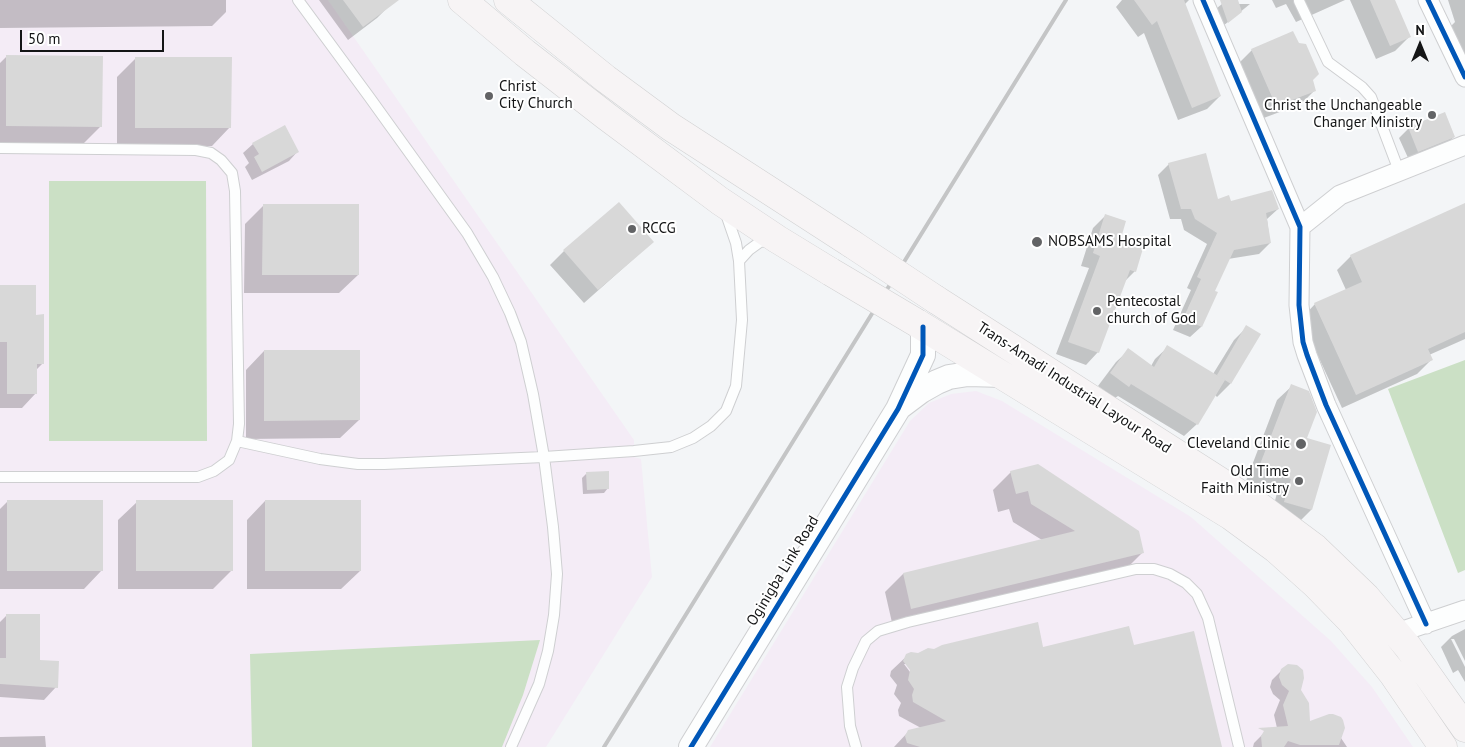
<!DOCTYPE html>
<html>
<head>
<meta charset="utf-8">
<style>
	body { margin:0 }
	#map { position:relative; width:1465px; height:747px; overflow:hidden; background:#f3f5f7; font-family:"PT Sans",sans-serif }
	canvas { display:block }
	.north { position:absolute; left:1395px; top:20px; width:50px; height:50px; -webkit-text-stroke:4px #fff; paint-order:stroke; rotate:0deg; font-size:14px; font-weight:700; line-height:20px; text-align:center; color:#141516 }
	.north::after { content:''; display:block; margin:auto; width:18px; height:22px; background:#141516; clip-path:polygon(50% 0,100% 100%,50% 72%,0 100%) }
	.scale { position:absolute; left:20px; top:30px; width:144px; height:22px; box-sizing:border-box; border:2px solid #141516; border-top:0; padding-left:6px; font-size:15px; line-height:18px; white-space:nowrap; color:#141516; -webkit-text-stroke:4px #fff; paint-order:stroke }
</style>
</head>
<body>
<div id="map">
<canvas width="1465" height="747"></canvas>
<div class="north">N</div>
<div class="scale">50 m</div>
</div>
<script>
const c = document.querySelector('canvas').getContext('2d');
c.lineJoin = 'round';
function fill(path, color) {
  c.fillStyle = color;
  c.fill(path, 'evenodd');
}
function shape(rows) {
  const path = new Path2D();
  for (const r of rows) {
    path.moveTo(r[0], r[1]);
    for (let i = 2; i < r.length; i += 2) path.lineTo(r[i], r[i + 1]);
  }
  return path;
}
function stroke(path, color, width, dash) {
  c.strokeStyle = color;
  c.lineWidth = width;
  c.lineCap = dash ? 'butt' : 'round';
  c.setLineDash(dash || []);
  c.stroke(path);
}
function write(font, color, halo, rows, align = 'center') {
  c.font = font + ' "PT Sans",sans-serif';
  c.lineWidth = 4;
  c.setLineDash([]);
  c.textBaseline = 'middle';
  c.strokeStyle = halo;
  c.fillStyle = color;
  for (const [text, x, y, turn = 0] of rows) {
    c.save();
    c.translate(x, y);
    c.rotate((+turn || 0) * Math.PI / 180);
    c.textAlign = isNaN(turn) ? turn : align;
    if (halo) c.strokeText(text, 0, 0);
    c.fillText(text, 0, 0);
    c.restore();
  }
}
const industrial = shape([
	[0,0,328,0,634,440,634,457,641,459,652,577,546,747,0,747],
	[976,391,1002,401,1191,517,1331,641,1372,687,1413,747,710,747,910,421,929,403,951,394]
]);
const green = shape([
	[49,181,206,181,207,441,49,441],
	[1465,360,1465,570,1458,573,1388,389],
	[540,640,523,695,502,747,252,747,250,654]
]);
const shadow = shape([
	[0,0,226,0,226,12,212,26,0,28],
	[319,0,388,0,391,4,377,18,348,40],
	[1122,0,1189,0,1184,5,1220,96,1207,109,1178,120,1144,33,1138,37,1116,7],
	[1272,0,1345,0,1296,22,1286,4,1276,8],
	[1350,0,1393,0,1409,37,1395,51,1376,59],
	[1448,0,1465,0,1465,61,1443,34,1455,22],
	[1222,4,1250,4,1223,26,1217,8],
	[1252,50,1315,90,1301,104,1261,119,1238,64],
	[7,56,101,126,82,145,0,144,0,63],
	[136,58,230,127,212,146,117,146,117,77],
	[1409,128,1454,137,1444,146,1409,160,1399,138],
	[253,144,298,151,289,161,252,180,245,167,249,163,243,153],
	[1169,164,1217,201,1278,209,1267,219,1270,243,1259,254,1228,259,1213,291,1216,293,1201,327,1190,337,1173,330,1191,290,1187,288,1207,244,1184,230,1181,219,1170,219,1158,175],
	[264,205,358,275,339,293,244,293,245,224],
	[1465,205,1465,339,1429,355,1431,360,1417,374,1342,408,1301,319,1315,304,1346,290,1337,270,1351,256],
	[1105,216,1119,238,1135,271,1125,281,1098,352,1086,365,1056,354,1089,268,1081,266,1093,228],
	[564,251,638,255,584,303,550,265],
	[0,286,35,316,43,363,36,370,36,393,22,408,0,408],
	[1247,327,1230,384,1217,397,1215,395,1197,424,1184,436,1118,396,1115,398,1098,386,1116,362,1129,350,1151,366,1155,359,1168,347,1213,374,1234,340],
	[264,351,359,420,340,438,246,439,246,370],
	[1292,386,1305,439,1311,510,1297,524,1271,516,1277,493,1246,481,1277,400],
	[1011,472,1143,552,1124,571,893,627,885,592,903,574,1042,540,1013,522,1009,509,998,512,993,490],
	[586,474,608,488,604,493,583,494,582,478],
	[8,501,102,570,84,589,0,589,0,509],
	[265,501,360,571,341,589,247,589,247,520],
	[137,502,231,571,213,589,118,589,118,520],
	[6,616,56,687,44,700,0,697,0,622],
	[1465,629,1465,661,1454,639,1451,639,1465,667,1465,682,1458,670,1453,673,1441,647,1452,636],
	[1133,646,1221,747,894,747,909,731,921,728,899,716,898,710,901,703,894,694,897,685,890,676,891,671,909,654,1042,648],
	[904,664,907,664,915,675,913,676],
	[1285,667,1300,690,1309,723,1341,738,1347,747,1253,747,1254,743,1267,730,1277,728,1274,715,1280,700,1273,694,1270,687,1272,680],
	[45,736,46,747,0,747,0,737]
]);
const building = shape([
	[343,0,399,0,363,27],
	[1134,0,1184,0,1221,96,1192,108,1157,21,1152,25],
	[1220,0,1238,0,1242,12,1228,23],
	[1370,0,1395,0,1411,37,1390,46],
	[1293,31,1299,43,1306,44,1319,74,1313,80,1316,91,1276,106,1251,49],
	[6,55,103,56,102,127,6,126],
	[135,57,232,57,231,128,135,128],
	[1445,112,1455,137,1418,152,1408,127],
	[285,125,299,152,262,172,254,157,259,154,252,143],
	[1206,153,1218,199,1229,195,1231,201,1272,190,1279,209,1266,213,1271,243,1234,250,1215,291,1218,292,1202,327,1183,319,1201,279,1197,277,1217,233,1195,219,1191,209,1181,209,1168,163],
	[619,202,654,242,598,290,563,250],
	[1465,203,1465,332,1428,349,1433,360,1356,395,1314,303,1362,282,1350,255],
	[263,204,359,204,359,275,262,275],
	[1105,214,1126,221,1121,238,1144,245,1136,272,1130,270,1099,353,1068,342,1100,256,1093,253],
	[0,285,36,285,36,315,44,314,44,364,37,364,37,394,7,394,7,342,0,342],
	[1246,325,1261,334,1231,384,1217,375],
	[1167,345,1225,380,1198,425,1131,384,1129,387,1110,373,1128,348,1154,367],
	[264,350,360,350,360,420,264,421],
	[1291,384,1309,391,1317,412,1307,438,1331,445,1312,510,1284,502,1291,479,1259,467],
	[1038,464,1139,531,1144,553,911,609,903,573,1075,531,1031,504,1028,491,1016,494,1010,471],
	[609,471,609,489,587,490,586,472],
	[7,500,103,500,103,571,7,571],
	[136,500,233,500,233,571,136,571],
	[265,500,361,500,361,571,265,571],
	[6,614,40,614,40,660,59,661,58,688,0,684,0,658,6,658],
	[1038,622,1043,647,1129,626,1134,645,1194,631,1222,747,920,747,907,743,905,736,908,730,946,721,913,702,912,695,914,689,908,680,910,670,903,661,906,654,911,652,918,653,928,648,934,649,942,645],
	[1288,664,1297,665,1303,670,1304,678,1301,690,1309,703,1310,721,1329,714,1333,714,1341,717,1343,720,1345,728,1339,745,1300,745,1288,741,1284,747,1262,747,1261,736,1264,731,1258,728,1288,726,1283,705,1289,691,1282,685,1279,677,1281,669]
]);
const service = shape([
	[298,0,370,98,467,233,493,277,510,313,521,342,533,394,544,457,553,527,557,574,554,615,548,651,539,684,511,747],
	[1299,1,1328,62,1362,87,1371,97,1399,171],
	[0,148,196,150,211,153,221,160,232,173,235,191,239,424,237,441,229,460,214,471,198,477,0,477],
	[739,261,749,250,760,242,771,240],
	[237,441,320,459,358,464,384,464,544,457,634,451,671,447,693,438,711,426,726,411,736,386,742,320,739,261,736,243,725,211],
	[856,747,850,726,847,687,853,668,866,641,878,631,908,622,1136,569,1154,569,1170,574,1186,583,1197,594,1208,618,1239,747]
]);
const minor = shape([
	[1203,0,1300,227,1299,305,1303,342,1307,355,1326,405,1426,624],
	[1428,0,1465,77],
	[1300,227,1340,195,1465,145],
	[1397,633,1465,610]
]);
const tertiary = shape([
	[901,406,921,391,937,382,949,377,968,374,1003,375],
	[691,747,898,409,923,355,923,327]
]);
const primary = shape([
	[462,0,525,53,606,116,720,201,777,239,831,272],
	[508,0,606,79,671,127,852,244],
	[935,299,1260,507,1315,548,1366,597,1408,647,1465,728],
	[917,323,1231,516,1276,549,1315,584,1352,622,1393,674,1443,747]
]);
const rail = shape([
	[604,747,1066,0]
]);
const primaryBridge = shape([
	[852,244,935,299],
	[831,272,917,323]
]);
const cycleway = shape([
	[1203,0,1300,227,1299,305,1303,342,1307,355,1326,405,1426,624],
	[1428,0,1465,77],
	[691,747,898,409,923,355,923,327]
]);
const markers = [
	[489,96,5,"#626365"],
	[1432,115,5,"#626365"],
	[632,229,5,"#626365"],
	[1037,242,6,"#626365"],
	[1097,311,5,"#626365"],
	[1301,444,6,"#626365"],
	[1299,481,5,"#626365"]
];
const poiNames = [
	["Christ",499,87],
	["City Church",499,104],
	["Christ the Unchangeable",1422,106,"right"],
	["Changer Ministry",1422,123,"right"],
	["RCCG",642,229],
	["NOBSAMS Hospital",1048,242],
	["Pentecostal",1107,302],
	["church of God",1107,319],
	["Cleveland Clinic",1290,444,"right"],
	["Old Time",1289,472,"right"],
	["Faith Ministry",1289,489,"right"]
];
const streetNames = [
	["Trans-Amadi Industrial Layour Road",1074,388,33],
	["Oginigba Link Road",783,571,-59]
];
fill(industrial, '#f4ecf6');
fill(green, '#cbe0c5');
fill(shadow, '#0003');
fill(building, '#d8d8d8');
stroke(service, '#cecfd1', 12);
stroke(minor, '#cecfd1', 21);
stroke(tertiary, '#cecfd1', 26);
stroke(primary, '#d1d1d2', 29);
stroke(service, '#fdfefe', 10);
stroke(minor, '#fdfefe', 19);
stroke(tertiary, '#fdfefe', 24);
stroke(primary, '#f7f4f5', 28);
stroke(rail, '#c4c5c6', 4);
stroke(primaryBridge, '#d1d1d2', 29, []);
stroke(primaryBridge, '#f7f4f5', 28);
stroke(cycleway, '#0057b8', 5);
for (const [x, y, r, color] of markers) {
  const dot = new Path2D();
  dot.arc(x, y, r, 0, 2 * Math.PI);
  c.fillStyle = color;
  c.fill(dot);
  stroke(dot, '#fff', 2);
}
write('15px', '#141516', '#fff', poiNames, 'left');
write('15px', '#141516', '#fff', streetNames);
</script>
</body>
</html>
